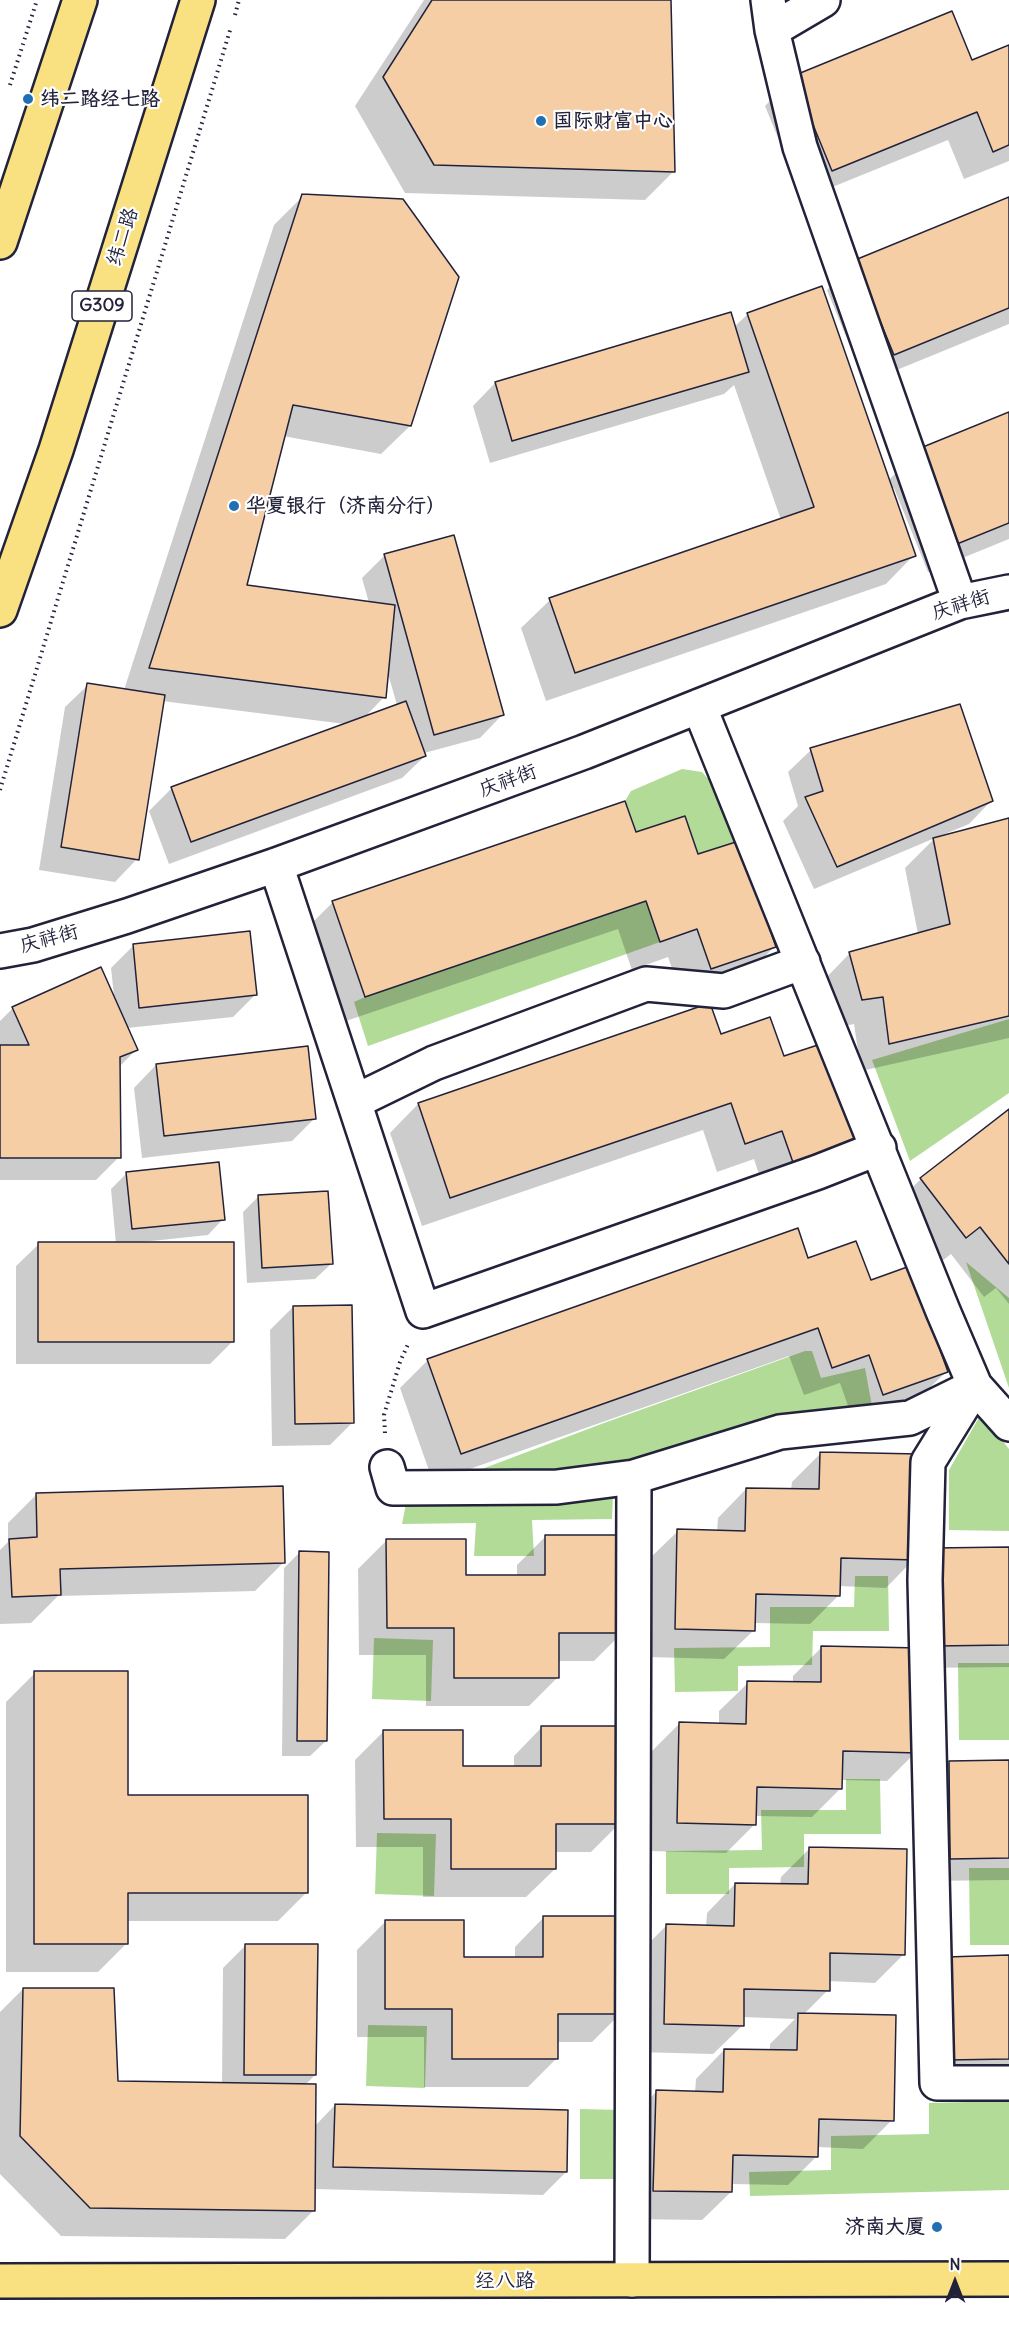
<!DOCTYPE html>
<html>
<head>
<meta charset="utf-8">
<style>
	body { margin:0 }
	#map { position:relative; width:1009px; height:2336px; overflow:hidden; background:#fff; font-family:Delius,sans-serif }
	canvas { display:block }
	.north { position:absolute; left:925px; top:2252px; width:60px; height:60px; -webkit-text-stroke:4px #fff; paint-order:stroke; rotate:0deg; font-size:16px; font-weight:700; line-height:24px; text-align:center; color:#22223b }
	.north::after { content:''; display:block; margin:auto; width:21px; height:27px; background:#22223b; clip-path:polygon(50% 0,100% 100%,50% 72%,0 100%) }
</style>
</head>
<body>
<div id="map">
<canvas width="1009" height="2336"></canvas>
<div class="north">N</div>
</div>
<script>
const c = document.querySelector('canvas').getContext('2d');
c.lineJoin = 'round';
function fill(path, color) {
  c.fillStyle = color;
  c.fill(path, 'evenodd');
}
function shape(rows) {
  const path = new Path2D();
  for (const r of rows) {
    path.moveTo(r[0], r[1]);
    for (let i = 2; i < r.length; i += 2) path.lineTo(r[i], r[i + 1]);
  }
  return path;
}
function stroke(path, color, width, dash) {
  c.strokeStyle = color;
  c.lineWidth = width;
  c.lineCap = dash ? 'butt' : 'round';
  c.setLineDash(dash || []);
  c.stroke(path);
}
function write(font, color, halo, rows, align = 'center') {
  c.font = font + ' Delius,"LXGW WenKai TC",sans-serif';
  c.lineWidth = 4.5;
  c.setLineDash([]);
  c.textBaseline = 'middle';
  c.strokeStyle = halo;
  c.fillStyle = color;
  for (const [text, x, y, turn = 0] of rows) {
    c.save();
    c.translate(x, y);
    c.rotate((+turn || 0) * Math.PI / 180);
    c.textAlign = isNaN(turn) ? turn : align;
    if (halo) c.strokeText(text, 0, 0);
    c.fillText(text, 0, 0);
    c.restore();
  }
}
const green = shape([
	[682,769,702,772,711,782,739,841,698,854,685,816,636,832,625,801,631,791],
	[646,901,660,942,368,1046,354,1002,365,997],
	[1009,1019,1009,1093,910,1161,872,1060],
	[966,1262,1009,1298,1009,1388],
	[805,1351,812,1351,821,1378,865,1368,872,1406,614,1470,612,1519,532,1520,534,1556,474,1556,476,1523,402,1524,411,1478,466,1475,604,1423],
	[981,1414,1009,1449,1009,1531,949,1530,949,1470],
	[855,1576,888,1576,889,1631,813,1631,812,1665,738,1666,738,1691,675,1692,674,1648,770,1647,770,1607,854,1607],
	[374,1638,433,1640,431,1701,372,1699],
	[958,1663,1009,1663,1009,1740,959,1740],
	[846,1779,880,1779,881,1834,804,1834,804,1867,729,1868,729,1894,666,1894,666,1851,762,1850,761,1810,846,1810],
	[377,1833,436,1834,434,1896,375,1894],
	[969,1868,1009,1868,1009,1945,970,1945],
	[368,2025,427,2026,425,2088,366,2086],
	[1009,2101,1009,2190,750,2196,749,2172,831,2170,831,2136,929,2134,929,2103],
	[580,2109,622,2110,621,2179,580,2179]
]);
const shadow = shape([
	[424,0,670,0,674,171,645,200,405,193,355,106],
	[1009,46,1009,161,964,179,948,140,803,199,765,106,793,77,971,62],
	[303,196,410,426,381,454,283,436,245,586,369,603,362,578,385,555,502,715,480,738,424,753,425,756,402,778,169,864,149,811,172,788,345,724,162,701,137,859,115,882,39,870,65,707,88,685,124,690,274,225],
	[387,670,397,705,364,718,384,697],
	[1009,199,1009,324,865,383,827,290,856,262],
	[748,314,888,481,918,450,1009,414,1009,539,928,572,894,488,891,489,914,555,886,584,546,701,521,628,550,600,781,520,734,385,724,394,490,463,473,406,495,383,734,327],
	[959,706,991,801,969,824,940,836,941,838,1009,820,1009,1038,861,1071,854,1024,834,1028,822,982,850,953,918,934,905,868,935,838,814,889,783,821,798,806,788,772,811,750],
	[697,856,774,947,746,976,682,997,668,957,632,970,618,929,337,1024,304,931,333,902],
	[133,946,256,994,233,1017,127,1028,137,1049,119,1067,119,1157,96,1180,0,1180,0,1021,13,1008,114,996,111,968],
	[783,1058,859,1149,767,1199,754,1159,717,1172,703,1130,422,1226,390,1133,418,1104],
	[156,1065,315,1118,292,1141,142,1158,134,1088],
	[1009,1111,1009,1304,996,1288,984,1297,951,1254,937,1265,892,1207,921,1179],
	[127,1173,223,1219,208,1235,142,1242,143,1244,233,1341,210,1364,16,1364,16,1266,39,1244,116,1244,111,1189],
	[258,1197,331,1264,315,1279,247,1283,243,1212],
	[870,1282,946,1372,917,1400,854,1423,840,1383,804,1395,789,1356,433,1482,400,1388,428,1360],
	[293,1307,352,1423,330,1445,272,1446,270,1330],
	[820,1454,914,1559,886,1588,839,1586,839,1595,810,1624,753,1623,753,1631,724,1659,647,1657,649,1559,678,1531,717,1532,718,1518,746,1489,791,1490,792,1482],
	[36,1495,284,1562,255,1591,58,1596,31,1623,0,1624,0,1550,8,1542,8,1523],
	[545,1537,623,1632,594,1661,558,1661,558,1677,529,1706,426,1706,426,1655,359,1655,358,1569,387,1540,464,1577,517,1577,517,1565],
	[1009,1549,1009,1667,918,1668,916,1752,887,1781,841,1780,841,1788,812,1817,755,1816,755,1824,726,1853,649,1851,651,1752,680,1723,719,1725,719,1711,748,1683,793,1683,793,1676,822,1647,913,1649],
	[299,1553,326,1741,310,1756,282,1756,284,1568],
	[35,1673,126,1796,307,1892,278,1921,126,1921,126,1944,98,1972,6,1972,6,1702],
	[542,1727,620,1823,591,1852,555,1852,555,1869,526,1897,423,1897,423,1847,356,1847,355,1760,384,1731,461,1767,514,1767,514,1756],
	[950,1762,1009,1762,1009,1880,928,1881,927,1785],
	[809,1849,904,1954,875,1983,828,1981,828,1990,803,2015,892,2120,863,2149,817,2147,817,2156,788,2185,731,2184,731,2192,702,2220,625,2219,628,2120,656,2092,695,2093,696,2079,724,2050,770,2051,770,2044,795,2019,742,2017,742,2026,713,2054,636,2052,638,1954,667,1925,706,1926,707,1913,735,1884,780,1885,781,1877],
	[543,1918,621,2013,592,2042,556,2042,556,2059,528,2087,424,2087,424,2037,357,2037,357,1950,385,1922,463,1958,515,1958,515,1947],
	[246,1945,315,2075,305,2085,315,2126,335,2105,566,2172,543,2195,314,2189,314,2210,285,2239,61,2236,0,2174,0,2012,23,1989,116,2083,222,2084,223,1968],
	[1009,1956,1009,2081,925,2082]
]);
const building = shape([
	[432,0,671,0,675,172,434,165,383,77,432,0],
	[952,11,972,60,1009,45,1009,145,993,152,977,112,832,171,793,76,952,11],
	[302,194,403,199,459,277,411,426,293,405,247,585,395,605,386,698,149,668,302,194],
	[1009,197,1009,308,894,355,855,260,1009,197],
	[822,286,916,556,575,673,549,598,814,507,747,313,822,286],
	[731,312,749,372,512,441,495,382,731,312],
	[1009,412,1009,523,957,544,918,449,1009,412],
	[454,535,504,715,434,735,384,554,454,535],
	[87,683,165,695,139,860,61,847,87,683],
	[406,701,426,756,191,842,171,787,406,701],
	[960,704,993,801,837,867,805,797,823,791,810,748,960,704],
	[625,801,636,832,685,816,698,854,739,841,776,947,711,969,697,929,660,942,646,901,365,997,332,901,625,801],
	[1009,818,1009,1016,889,1044,883,997,862,1000,849,952,950,924,933,838,1009,818],
	[250,931,257,995,139,1008,133,944,250,931],
	[101,967,138,1050,120,1057,121,1158,0,1158,0,1045,29,1045,12,1007,101,967],
	[710,1003,721,1034,770,1017,784,1056,824,1043,861,1149,796,1171,782,1131,745,1144,731,1103,450,1198,418,1103,710,1003],
	[308,1046,316,1119,164,1136,156,1064,308,1046],
	[1009,1109,1009,1264,980,1227,966,1238,920,1178,1009,1109],
	[219,1162,225,1220,132,1229,126,1172,219,1162],
	[328,1191,333,1264,262,1268,258,1195,328,1191],
	[798,1228,808,1258,856,1241,871,1280,910,1266,948,1372,883,1395,869,1355,832,1368,818,1328,461,1454,427,1359,798,1228],
	[38,1242,234,1242,234,1342,38,1342,38,1242],
	[352,1305,354,1423,295,1424,293,1306,352,1305],
	[820,1452,919,1454,916,1560,841,1558,840,1596,756,1594,755,1631,675,1629,677,1529,745,1531,746,1488,819,1489,820,1452],
	[283,1486,285,1563,60,1569,61,1595,12,1597,9,1539,37,1537,36,1493,283,1486],
	[545,1535,624,1535,624,1633,559,1633,559,1678,454,1678,454,1628,387,1628,386,1539,466,1539,466,1575,545,1575,545,1535],
	[1009,1547,1009,1645,935,1646,934,1548,1009,1547],
	[299,1551,329,1552,327,1741,297,1741,299,1551],
	[821,1646,920,1648,918,1753,843,1751,842,1789,757,1787,756,1825,677,1823,679,1722,746,1724,747,1681,821,1682,821,1646],
	[34,1671,128,1671,128,1795,308,1795,308,1893,128,1893,128,1944,34,1944,34,1671],
	[541,1726,621,1726,621,1824,556,1824,556,1869,451,1869,451,1819,384,1819,383,1730,463,1730,463,1766,541,1766,541,1726],
	[1009,1760,1009,1858,950,1859,949,1761,1009,1760],
	[809,1847,907,1849,905,1955,830,1953,830,1991,744,1989,744,2026,664,2024,666,1924,734,1926,735,1883,808,1884,809,1847],
	[543,1916,622,1916,622,2014,558,2014,558,2059,452,2059,452,2009,385,2009,385,1920,464,1920,464,1957,543,1957,543,1916],
	[245,1944,318,1944,316,2075,244,2075,245,1944],
	[1009,1955,1009,2059,947,2060,946,1957,1009,1955],
	[23,1988,114,1988,118,2081,316,2084,315,2211,90,2208,20,2136,23,1988],
	[798,2013,896,2015,894,2121,819,2119,818,2157,733,2155,732,2192,653,2191,656,2090,723,2092,724,2049,797,2050,798,2013],
	[335,2104,568,2110,567,2172,333,2167,335,2104]
]);
const path = shape([
	[235,15,239,0],
	[10,85,37,0],
	[0,790,231,27],
	[385,1433,384,1415,400,1362,409,1342]
]);
const minor = shape([
	[768,0,772,30,800,147,960,602],
	[772,30,823,0],
	[699,706,943,1311,975,1386,1009,1424],
	[276,865,423,1311,818,1172,879,1148],
	[0,951,33,945,127,916,276,865,584,752,960,602,1009,592],
	[354,1102,434,1063,646,984,724,991,803,962],
	[975,1386,928,1462,925,1580,937,2083,1009,2083],
	[387,1467,393,1488,557,1487,634,1477],
	[632,2280,634,1477,780,1432,910,1418,975,1386]
]);
const major = shape([
	[0,2281,1009,2279]
]);
const highway = shape([
	[0,242,80,0],
	[0,610,56,450,198,0]
]);
const markers = [
	[28,99,6,"#1f6fb2"],
	[541,121,6,"#1f6fb2"],
	[234,506,6,"#1f6fb2"],
	[937,2227,6,"#1f6fb2"]
];
const shields = [
	[102,306,60]
];
const shieldNames = [
	["G309",102,306]
];
const poiNames = [
	["纬二路经七路",40,99],
	["国际财富中心",553,121],
	["华夏银行（济南分行）",246,506],
	["济南大厦",925,2227,"right"]
];
const streetNames = [
	["纬二路",123,237,-72],
	["庆祥街",961,605,-17],
	["庆祥街",508,781,-20],
	["庆祥街",49,939,-15],
	["经八路",505,2281]
];
fill(green, '#b2db98');
fill(shadow, '#0003');
fill(building, '#f6cea6');
stroke(building, '#22223b', 1.5);
stroke(minor, '#22223b', 38);
stroke(major, '#22223b', 38);
stroke(highway, '#22223b', 38);
stroke(path, '#22223b', 4, [1.5, 4.5]);
stroke(minor, '#fff', 33);
stroke(major, '#f9e181', 33);
stroke(highway, '#f9e181', 33);
for (const [x, y, r, color] of markers) {
  const dot = new Path2D();
  dot.arc(x, y, r, 0, 2 * Math.PI);
  c.fillStyle = color;
  c.fill(dot);
  stroke(dot, '#fff', 2);
}
for (const [x, y, w] of shields) {
  const box = new Path2D();
  box.roundRect(x - w / 2, y - 15, w, 30, 4.5);
  c.fillStyle = '#fff';
  c.fill(box);
  stroke(box, '#22223b', 1.5);
}
write('bold 18px', '#22223b', null, shieldNames);
write('bold 20px', '#22223b', '#fff', poiNames, 'left');
write('20px', '#22223b', '#fff', streetNames);
</script>
</body>
</html>
